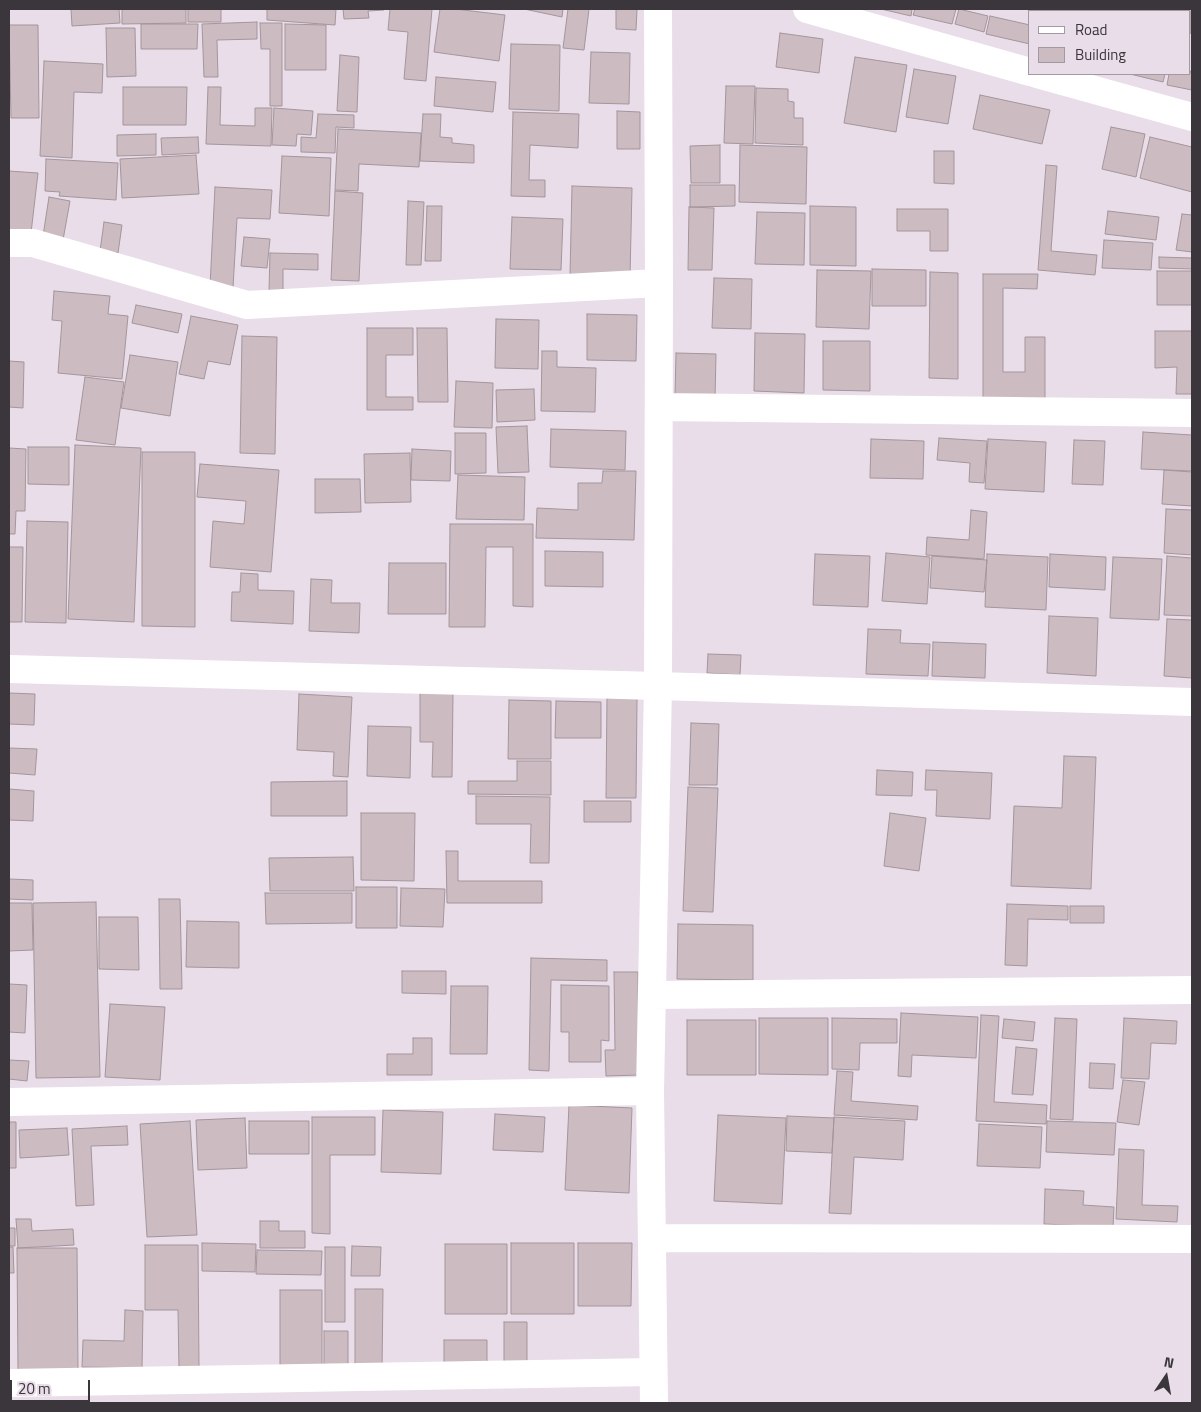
<!DOCTYPE html>
<html>
<head>
<meta charset="utf-8">
<style>
	body { margin:0 }
	#map { position:relative; width:1201px; height:1412px; overflow:hidden; background:#e8dde9; font-family:"Titillium Web",sans-serif }
	canvas { display:block }
	.frame { position:absolute; inset:0; border:10px solid #3a363b; pointer-events:none }
	.legend { position:absolute; left:1028px; top:10px; width:162px; height:65px; box-sizing:border-box; background:#e8dde9; border:1px solid #a29aa3; margin:0; padding:6px 9px; list-style:none; font-size:15px; color:#3a363b }
	.legend li { display:flex; align-items:center; gap:10px; height:25px }
	.legend b { width:25px; border:1px solid #a29aa3 }
	.north { position:absolute; left:1141px; top:1352px; width:50px; height:50px; -webkit-text-stroke:4px #e8dde9; paint-order:stroke; rotate:12deg; font-size:14px; font-weight:700; line-height:20px; text-align:center; color:#3a363b }
	.north::after { content:''; display:block; margin:auto; width:18px; height:22px; background:#3a363b; clip-path:polygon(50% 0,100% 100%,50% 72%,0 100%) }
	.scale { position:absolute; left:10px; top:1380px; width:80px; height:22px; box-sizing:border-box; border:2px solid #3a363b; border-top:0; padding-left:6px; font-size:15px; line-height:18px; white-space:nowrap; color:#3a363b; -webkit-text-stroke:4px #e8dde9; paint-order:stroke }
</style>
</head>
<body>
<div id="map">
<canvas width="1201" height="1412"></canvas>
<div class="frame"></div>
<ul class="legend">
<li><b style="height:6px;background:#fff"></b>Road</li>
<li><b style="height:14px;background:#ccbcc2"></b>Building</li>
</ul>
<div class="north">N</div>
<div class="scale">20 m</div>
</div>
<script>
const c = document.querySelector('canvas').getContext('2d');
c.lineJoin = 'round';
function fill(path, color) {
  c.fillStyle = color;
  c.fill(path, 'evenodd');
}
function shape(rows) {
  const path = new Path2D();
  for (const r of rows) {
    path.moveTo(r[0], r[1]);
    for (let i = 2; i < r.length; i += 2) path.lineTo(r[i], r[i + 1]);
  }
  return path;
}
function stroke(path, color, width, dash) {
  c.strokeStyle = color;
  c.lineWidth = width;
  c.lineCap = dash ? 'butt' : 'round';
  c.setLineDash(dash || []);
  c.stroke(path);
}
const building = shape([
	[71,9,119,9,120,23,72,26,71,9],
	[122,9,186,9,186,23,122,24,122,9],
	[188,9,221,9,221,22,188,22,188,9],
	[267,9,336,9,335,25,267,20,267,9],
	[343,9,384,9,384,10,368,11,369,18,344,19,343,9],
	[390,9,432,9,426,81,404,79,408,32,388,30,390,9],
	[440,9,455,9,505,15,499,61,434,52,440,9],
	[524,9,563,9,562,17,524,9],
	[568,9,589,9,584,50,563,48,568,9],
	[616,9,637,9,636,30,616,29,616,9],
	[881,9,912,9,911,16,881,9],
	[915,9,956,9,952,24,913,15,915,9],
	[959,9,988,16,984,32,955,24,959,9],
	[1069,9,1085,9,1084,11,1068,11,1069,9],
	[1145,9,1180,9,1180,11,1145,11,1145,9],
	[1182,9,1192,9,1192,34,1190,33,1190,11,1182,11,1182,9],
	[990,16,1030,25,1030,44,986,34,990,16],
	[257,22,257,39,217,40,218,77,204,77,202,24,257,22],
	[260,23,282,23,282,106,270,106,270,49,261,49,260,23],
	[141,24,198,24,197,49,141,49,141,24],
	[285,24,326,25,326,70,285,70,285,24],
	[9,25,38,25,39,118,11,118,9,25],
	[106,28,135,28,136,76,107,77,106,28],
	[780,33,823,39,819,73,776,67,780,33],
	[511,44,560,45,559,111,509,109,511,44],
	[591,52,630,53,629,104,589,103,591,52],
	[340,55,359,57,357,112,337,111,340,55],
	[855,57,907,65,896,132,844,123,855,57],
	[44,61,103,64,102,93,74,92,72,158,40,156,44,61],
	[914,69,956,76,948,124,906,117,914,69],
	[1190,71,1192,72,1192,90,1167,85,1169,74,1190,74,1190,71],
	[1130,74,1165,74,1163,82,1130,74],
	[436,77,496,82,493,112,434,106,436,77],
	[726,86,755,86,753,144,724,143,726,86],
	[123,87,187,87,186,125,123,125,123,87],
	[208,87,221,87,220,125,255,126,255,108,272,108,271,146,206,144,208,87],
	[756,88,788,89,788,101,794,102,794,118,803,118,803,145,755,143,756,88],
	[980,95,1050,110,1042,144,973,129,980,95],
	[274,108,313,111,311,135,297,134,296,146,272,145,274,108],
	[617,111,640,112,640,149,617,149,617,111],
	[513,112,579,114,578,148,530,145,529,180,545,180,545,197,511,196,513,112],
	[318,114,354,115,354,128,336,127,335,153,301,152,301,137,316,138,318,114],
	[423,114,441,114,440,137,452,138,452,143,474,145,474,163,420,161,423,114],
	[1111,127,1145,134,1136,177,1102,169,1111,127],
	[338,129,421,133,419,167,359,164,358,191,335,190,338,129],
	[156,134,156,155,117,156,117,135,156,134],
	[198,137,199,153,162,155,161,138,198,137],
	[1150,137,1192,147,1192,192,1140,178,1150,137],
	[720,145,720,183,691,183,690,146,720,145],
	[740,145,807,147,806,204,739,202,740,145],
	[934,151,954,151,954,184,934,183,934,151],
	[196,155,199,194,122,198,120,159,196,155],
	[282,156,331,158,329,216,279,213,282,156],
	[46,159,118,163,116,200,59,196,60,192,45,191,46,159],
	[1046,165,1057,166,1051,251,1097,255,1095,275,1038,270,1046,165],
	[9,171,38,173,31,233,9,231,9,171],
	[690,185,735,185,735,206,690,207,690,185],
	[572,186,632,188,630,276,570,275,572,186],
	[215,187,272,190,270,219,237,218,233,288,210,286,215,187],
	[335,191,363,193,359,281,331,280,335,191],
	[49,197,70,201,63,240,43,236,49,197],
	[408,201,424,202,421,265,406,265,408,201],
	[427,206,442,206,441,261,425,261,427,206],
	[810,206,856,207,856,266,810,265,810,206],
	[689,207,714,208,712,270,688,270,689,207],
	[897,209,948,209,948,251,930,251,930,231,897,231,897,209],
	[1108,211,1159,217,1156,240,1105,234,1108,211],
	[757,212,805,213,804,265,755,264,757,212],
	[1182,214,1192,215,1192,252,1176,250,1182,214],
	[512,217,563,219,561,270,510,269,512,217],
	[104,222,122,225,118,253,100,251,104,222],
	[244,237,270,239,267,268,241,266,244,237],
	[1104,240,1153,243,1151,270,1102,268,1104,240],
	[270,253,318,254,318,270,283,269,283,292,269,292,270,253],
	[1159,257,1192,258,1192,269,1159,268,1159,257],
	[872,269,926,270,926,306,872,306,872,269],
	[817,270,871,271,869,329,816,327,817,270],
	[1157,271,1192,271,1192,305,1157,305,1157,271],
	[930,272,958,273,958,379,929,378,930,272],
	[983,274,1038,274,1037,289,1003,288,1003,372,1025,372,1025,337,1045,337,1045,398,983,398,983,274],
	[714,278,752,279,751,329,712,328,714,278],
	[54,291,110,296,108,314,128,316,122,379,58,373,62,321,52,320,54,291],
	[136,305,182,314,178,333,132,323,136,305],
	[587,314,637,315,636,361,587,360,587,314],
	[191,316,238,325,230,365,208,361,204,379,179,374,191,316],
	[496,319,539,320,538,369,495,368,496,319],
	[367,328,413,328,413,355,386,355,386,397,413,397,413,410,367,410,367,328],
	[417,328,447,328,448,402,418,402,417,328],
	[1155,331,1192,331,1192,394,1176,394,1177,367,1155,368,1155,331],
	[755,333,805,334,804,393,754,391,755,333],
	[242,336,277,337,275,454,240,453,242,336],
	[823,341,870,341,870,391,823,390,823,341],
	[542,351,557,351,557,367,596,368,595,412,541,411,542,351],
	[676,353,716,354,715,398,675,397,676,353],
	[130,355,178,362,170,416,121,408,130,355],
	[9,361,24,362,23,408,9,407,9,361],
	[85,377,124,382,115,445,76,440,85,377],
	[456,381,493,383,492,428,454,427,456,381],
	[534,389,535,420,497,422,496,390,534,389],
	[527,426,529,472,498,473,496,427,527,426],
	[551,429,626,431,625,470,550,467,551,429],
	[1143,432,1192,435,1192,471,1141,469,1143,432],
	[455,433,486,433,486,473,455,474,455,433],
	[939,438,987,441,984,483,969,482,970,463,937,460,939,438],
	[871,439,924,441,923,479,870,478,871,439],
	[988,439,1046,442,1044,492,985,489,988,439],
	[1074,440,1105,441,1103,485,1072,484,1074,440],
	[75,445,141,448,134,622,68,619,75,445],
	[28,447,69,447,69,485,28,484,28,447],
	[9,448,26,449,25,511,16,511,15,534,9,534,9,448],
	[412,449,451,451,450,481,411,480,412,449],
	[142,452,195,452,195,627,142,626,142,452],
	[410,453,411,502,365,503,364,454,410,453],
	[200,464,279,470,271,572,210,567,213,521,244,524,246,501,197,497,200,464],
	[1164,470,1192,472,1192,506,1162,504,1164,470],
	[603,471,636,471,634,540,536,538,537,508,578,510,578,483,602,483,603,471],
	[458,475,525,477,524,520,456,519,458,475],
	[315,479,360,479,361,512,315,513,315,479],
	[1166,509,1192,510,1192,555,1164,553,1166,509],
	[971,510,987,512,984,559,926,555,927,537,969,540,971,510],
	[27,521,68,522,66,623,25,622,27,521],
	[450,524,533,524,533,607,513,606,513,547,486,547,485,627,449,627,450,524],
	[9,547,23,547,22,622,9,622,9,547],
	[545,551,603,552,603,587,545,586,545,551],
	[886,553,930,557,927,604,882,601,886,553],
	[815,554,870,556,868,607,813,605,815,554],
	[987,554,1048,557,1046,610,985,607,987,554],
	[1050,554,1106,557,1105,590,1049,587,1050,554],
	[932,556,987,560,984,592,930,588,932,556],
	[1167,556,1192,558,1192,616,1164,615,1167,556],
	[1113,557,1162,559,1159,620,1110,618,1113,557],
	[389,563,446,563,446,614,388,614,389,563],
	[241,573,258,574,258,590,294,591,293,624,231,621,232,592,240,592,241,573],
	[311,579,332,580,331,603,360,603,359,633,309,631,311,579],
	[1049,616,1098,618,1096,676,1047,673,1049,616],
	[1167,619,1192,620,1192,678,1164,676,1167,619],
	[868,629,901,630,900,643,930,644,928,676,866,674,868,629],
	[933,642,986,644,985,678,932,676,933,642],
	[708,654,741,655,740,675,707,673,708,654],
	[9,693,35,694,34,725,9,724,9,693],
	[420,693,453,693,452,777,432,777,433,742,420,742,420,693],
	[299,694,352,697,348,777,333,776,334,752,297,750,299,694],
	[607,698,637,698,636,798,606,798,607,698],
	[509,700,551,701,551,759,508,759,509,700],
	[556,701,601,702,601,738,555,738,556,701],
	[691,723,719,724,717,785,689,785,691,723],
	[368,726,411,727,410,778,367,776,368,726],
	[9,748,37,749,35,775,9,773,9,748],
	[1064,756,1096,757,1091,889,1011,886,1014,806,1062,808,1064,756],
	[517,761,551,761,551,795,468,794,468,781,517,781,517,761],
	[877,770,913,772,912,796,876,795,877,770],
	[926,770,992,773,990,819,936,816,937,790,925,790,926,770],
	[347,781,347,816,271,816,271,782,347,781],
	[688,787,718,788,713,912,683,911,688,787],
	[9,789,34,791,33,821,9,820,9,789],
	[476,796,550,797,549,863,530,863,531,824,476,824,476,796],
	[584,801,631,801,631,822,584,822,584,801],
	[361,813,415,813,414,881,361,880,361,813],
	[890,813,926,818,919,871,884,866,890,813],
	[446,851,458,851,458,881,542,881,542,903,447,903,446,851],
	[353,857,354,891,270,891,269,858,353,857],
	[9,879,33,880,33,900,9,899,9,879],
	[356,887,397,887,397,928,356,928,356,887],
	[401,888,445,889,443,927,400,926,401,888],
	[265,893,352,893,352,923,266,924,265,893],
	[159,899,180,899,182,989,160,989,159,899],
	[96,902,100,1077,36,1078,33,903,96,902],
	[9,903,32,903,33,950,9,951,9,903],
	[1007,904,1068,906,1068,920,1028,919,1027,966,1005,965,1007,904],
	[1070,906,1104,906,1104,923,1070,923,1070,906],
	[99,917,138,917,139,970,99,969,99,917],
	[187,921,239,922,239,968,186,967,187,921],
	[678,924,753,925,753,980,677,979,678,924],
	[531,958,607,960,607,981,551,980,549,1071,529,1070,531,958],
	[402,971,446,971,446,994,402,993,402,971],
	[614,972,638,972,639,1075,606,1076,605,1050,615,1050,614,972],
	[9,984,27,985,25,1033,9,1032,9,984],
	[561,985,609,986,609,1041,601,1040,601,1062,569,1062,569,1032,561,1032,561,985],
	[451,986,488,986,487,1054,450,1054,451,986],
	[110,1004,165,1007,160,1080,105,1077,110,1004],
	[901,1013,978,1017,976,1058,912,1055,911,1077,898,1076,901,1013],
	[981,1015,999,1016,994,1102,1047,1105,1046,1124,976,1121,981,1015],
	[759,1018,828,1018,828,1075,759,1074,759,1018],
	[832,1018,897,1019,897,1043,860,1043,859,1070,832,1069,832,1018],
	[1055,1018,1077,1019,1073,1120,1050,1119,1055,1018],
	[1124,1018,1177,1021,1176,1044,1151,1043,1149,1079,1121,1078,1124,1018],
	[1004,1019,1035,1022,1033,1041,1002,1038,1004,1019],
	[687,1020,756,1020,756,1075,687,1075,687,1020],
	[413,1038,432,1038,432,1075,387,1075,387,1054,413,1054,413,1038],
	[1016,1047,1037,1049,1033,1095,1012,1094,1016,1047],
	[9,1060,29,1061,27,1081,9,1079,9,1060],
	[1090,1063,1115,1064,1113,1089,1089,1088,1090,1063],
	[837,1071,853,1072,851,1101,918,1106,917,1120,834,1115,837,1071],
	[1123,1080,1145,1082,1139,1125,1117,1122,1123,1080],
	[569,1105,632,1108,629,1193,565,1190,569,1105],
	[383,1110,443,1112,441,1174,381,1172,383,1110],
	[495,1114,545,1117,543,1152,493,1150,495,1114],
	[718,1115,786,1118,782,1204,714,1201,718,1115],
	[787,1116,834,1118,832,1153,786,1151,787,1116],
	[312,1117,375,1117,375,1155,330,1155,330,1234,312,1233,312,1117],
	[834,1117,905,1121,903,1160,854,1157,851,1214,829,1213,834,1117],
	[245,1118,247,1168,198,1170,196,1120,245,1118],
	[190,1121,197,1235,147,1237,140,1124,190,1121],
	[249,1121,309,1121,309,1154,249,1154,249,1121],
	[1047,1121,1116,1123,1114,1155,1046,1152,1047,1121],
	[9,1122,16,1122,16,1168,9,1168,9,1122],
	[979,1124,1042,1127,1040,1168,977,1166,979,1124],
	[127,1126,128,1145,91,1146,94,1205,76,1206,72,1129,127,1126],
	[67,1128,69,1155,20,1158,19,1130,67,1128],
	[1119,1149,1144,1150,1142,1205,1178,1206,1177,1222,1116,1219,1119,1149],
	[1045,1189,1084,1191,1083,1205,1114,1207,1113,1227,1044,1224,1045,1189],
	[16,1219,31,1219,32,1231,73,1229,74,1245,18,1248,16,1219],
	[260,1221,279,1221,279,1231,305,1231,305,1248,260,1248,260,1221],
	[9,1228,15,1228,15,1246,9,1246,9,1228],
	[202,1243,256,1244,255,1272,202,1271,202,1243],
	[511,1243,574,1243,574,1314,511,1314,511,1243],
	[578,1243,632,1243,631,1306,578,1306,578,1243],
	[445,1244,507,1244,507,1314,445,1314,445,1244],
	[145,1245,198,1245,199,1368,179,1369,178,1310,145,1310,145,1245],
	[352,1246,381,1247,380,1276,351,1276,352,1246],
	[9,1247,13,1247,14,1273,9,1273,9,1247],
	[325,1247,345,1247,345,1322,325,1322,325,1247],
	[17,1248,77,1248,78,1371,18,1371,17,1248],
	[257,1250,322,1251,321,1275,256,1274,257,1250],
	[355,1289,383,1289,382,1370,355,1370,355,1289],
	[280,1290,322,1290,322,1368,280,1368,280,1290],
	[125,1310,143,1311,142,1368,82,1367,83,1340,124,1341,125,1310],
	[504,1322,527,1322,527,1369,504,1369,504,1322],
	[324,1331,348,1331,348,1369,324,1368,324,1331],
	[444,1340,487,1340,487,1367,444,1367,444,1340]
]);
const minor = shape([
	[807,9,1030,72],
	[1037,74,1192,117],
	[9,243,33,243,247,305,659,283],
	[659,407,1192,413],
	[9,669,658,686,1192,702],
	[652,995,1192,990],
	[9,1102,650,1091],
	[652,1238,1192,1239],
	[9,1383,653,1372],
	[654,1403,650,1091,658,686,659,283,658,9]
]);
fill(building, '#ccbcc2');
stroke(building, '#a4959b', 1);
stroke(minor, '#fff', 28);
</script>
</body>
</html>
